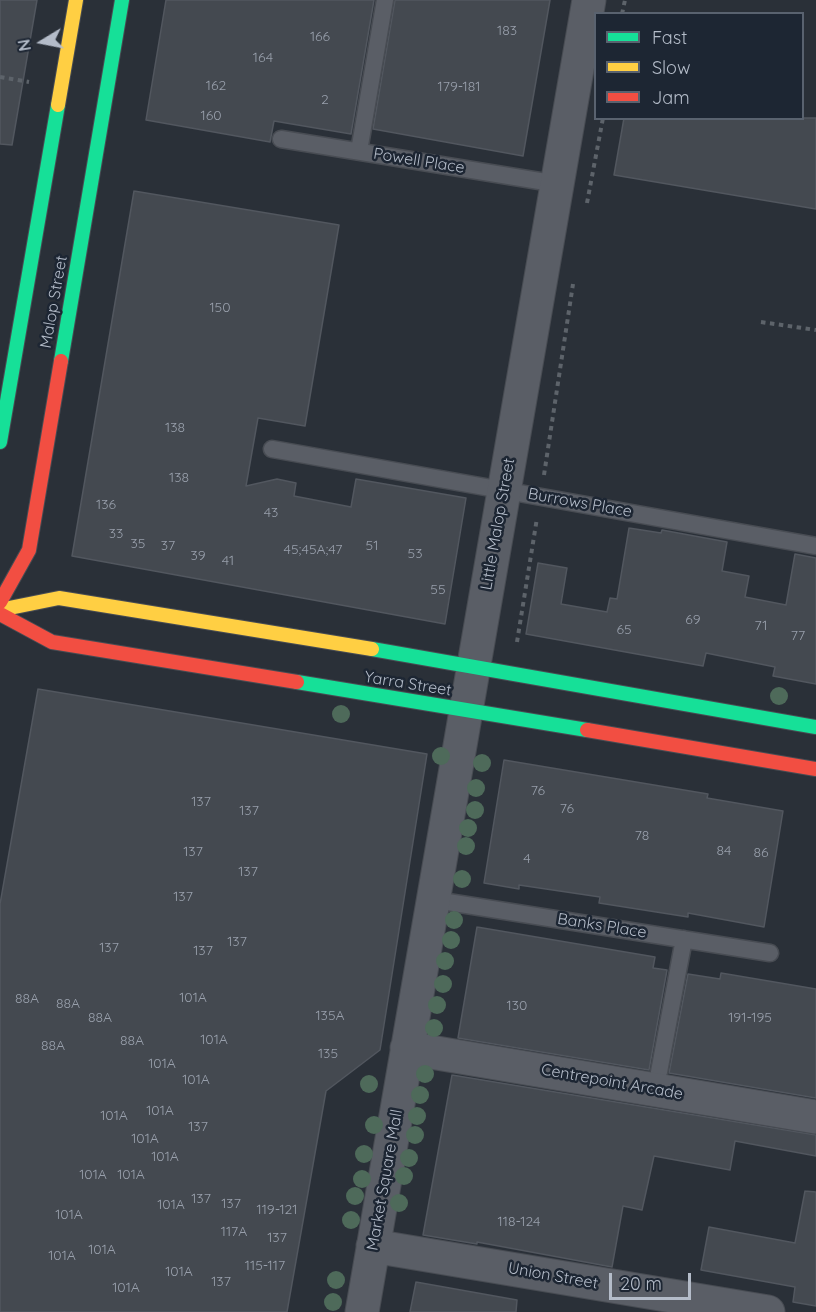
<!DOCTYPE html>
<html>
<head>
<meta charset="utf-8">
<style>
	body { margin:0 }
	#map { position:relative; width:816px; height:1312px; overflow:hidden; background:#2a3038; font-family:Quicksand,sans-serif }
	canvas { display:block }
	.legend { position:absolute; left:594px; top:12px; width:210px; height:108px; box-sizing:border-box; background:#1d2633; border:2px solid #59626f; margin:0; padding:8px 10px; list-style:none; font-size:18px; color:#b4bcc9 }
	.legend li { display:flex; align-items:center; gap:12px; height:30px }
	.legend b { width:30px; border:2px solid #59626f }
	.north { position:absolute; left:12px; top:12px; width:60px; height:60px; -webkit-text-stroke:4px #1d2633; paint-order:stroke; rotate:260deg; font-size:16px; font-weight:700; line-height:24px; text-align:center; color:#b4bcc9 }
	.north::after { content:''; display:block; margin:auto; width:21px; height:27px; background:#b4bcc9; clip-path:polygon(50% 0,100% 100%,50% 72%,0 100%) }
	.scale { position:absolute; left:609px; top:1273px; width:82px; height:27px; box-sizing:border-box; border:3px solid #b4bcc9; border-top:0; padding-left:8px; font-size:18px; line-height:21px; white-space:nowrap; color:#b4bcc9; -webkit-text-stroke:4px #1d2633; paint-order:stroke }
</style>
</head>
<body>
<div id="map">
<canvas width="816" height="1312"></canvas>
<ul class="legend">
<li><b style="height:8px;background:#16e098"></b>Fast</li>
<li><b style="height:8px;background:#ffcf43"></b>Slow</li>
<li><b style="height:8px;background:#f24e42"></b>Jam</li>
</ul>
<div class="north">N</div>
<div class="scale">20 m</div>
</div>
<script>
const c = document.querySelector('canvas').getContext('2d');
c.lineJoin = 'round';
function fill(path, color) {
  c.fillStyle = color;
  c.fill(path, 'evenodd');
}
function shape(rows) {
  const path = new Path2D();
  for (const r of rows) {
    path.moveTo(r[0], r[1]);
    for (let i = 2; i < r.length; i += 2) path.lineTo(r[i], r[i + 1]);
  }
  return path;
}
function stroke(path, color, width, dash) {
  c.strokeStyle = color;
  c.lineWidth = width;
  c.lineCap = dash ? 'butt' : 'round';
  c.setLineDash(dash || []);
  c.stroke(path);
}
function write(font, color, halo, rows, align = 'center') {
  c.font = font + ' Quicksand,sans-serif';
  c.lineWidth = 5;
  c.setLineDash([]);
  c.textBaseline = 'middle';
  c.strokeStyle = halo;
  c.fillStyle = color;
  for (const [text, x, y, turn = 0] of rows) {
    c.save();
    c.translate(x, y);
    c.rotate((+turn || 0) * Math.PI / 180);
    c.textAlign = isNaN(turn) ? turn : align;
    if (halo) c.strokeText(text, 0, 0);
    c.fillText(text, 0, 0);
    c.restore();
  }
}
const building = shape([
	[0,0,37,0,12,145,0,144,0,0],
	[166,0,374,0,351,134,274,121,270,142,146,120,166,0],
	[395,0,550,0,523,156,373,129,395,0],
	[624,118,816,118,816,209,614,175,624,118],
	[134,191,339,225,305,426,258,418,246,486,277,479,296,483,294,496,351,507,356,479,466,498,445,624,72,556,134,191],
	[629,528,661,533,662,530,727,542,722,571,749,576,745,597,786,605,795,554,816,558,816,684,773,676,775,667,706,653,703,666,526,634,538,563,567,568,561,604,607,612,610,598,617,599,629,528],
	[38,689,427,754,380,1050,326,1091,287,1312,0,1312,0,904,38,689],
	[504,760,708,794,707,798,783,811,764,927,688,913,688,917,599,903,600,897,519,885,519,889,484,883,504,760],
	[477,927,655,957,653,968,667,970,649,1070,458,1038,477,927],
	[721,973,816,989,816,1098,669,1073,688,974,720,979,721,973],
	[452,1075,816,1135,816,1156,735,1141,730,1170,654,1156,642,1210,623,1206,612,1267,477,1242,477,1244,423,1235,452,1075],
	[805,1191,816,1192,816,1306,793,1302,795,1287,701,1270,709,1227,795,1243,805,1191],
	[416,1282,517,1300,516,1312,410,1312,416,1282]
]);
const path = shape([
	[622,14,625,0],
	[0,77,29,82],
	[587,203,603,118],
	[761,322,816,330],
	[544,475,573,284],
	[517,642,537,518]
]);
const lane = shape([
	[281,139,558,184],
	[359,151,385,0],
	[272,449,816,546],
	[435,900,770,953],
	[659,1072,684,939]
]);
const street = shape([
	[407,1048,816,1117],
	[373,1246,768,1312],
	[362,1312,589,0]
]);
const fast = shape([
	[61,361,122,0],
	[0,442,58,105],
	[372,649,816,727],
	[297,682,587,730]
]);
const slow = shape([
	[58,105,76,0],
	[0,610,59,598,372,649]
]);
const jam = shape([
	[0,602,29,550,61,361],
	[0,614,52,642,297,682],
	[587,730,816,769]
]);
const trees = [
	[779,696],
	[341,714],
	[441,756],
	[482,763],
	[476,788],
	[475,810],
	[468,828],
	[466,846],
	[462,879],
	[454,920],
	[451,940],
	[445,961],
	[443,984],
	[437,1005],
	[434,1028],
	[425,1074],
	[369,1084],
	[420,1095],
	[417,1116],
	[374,1125],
	[415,1135],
	[364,1154],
	[409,1158],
	[404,1176],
	[362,1179],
	[355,1196],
	[399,1203],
	[351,1220],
	[336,1280],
	[333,1302]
];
const numberNames = [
	["183",507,31],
	["166",320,37],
	["164",263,58],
	["162",216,86],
	["179-181",459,87],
	["2",325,100],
	["160",211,116],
	["150",220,308],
	["138",175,428],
	["138",179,478],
	["136",106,505],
	["43",271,513],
	["33",116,534],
	["35",138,544],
	["37",168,546],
	["51",372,546],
	["45;45A;47",313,550],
	["53",415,554],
	["39",198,556],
	["41",228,561],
	["55",438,590],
	["69",693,620],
	["71",761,626],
	["65",624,630],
	["77",798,636],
	["76",538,791],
	["137",201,802],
	["76",567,809],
	["137",249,811],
	["78",642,836],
	["84",724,851],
	["137",193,852],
	["86",761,853],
	["4",527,859],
	["137",248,872],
	["137",183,897],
	["137",237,942],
	["137",109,948],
	["137",203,951],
	["101A",193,998],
	["88A",27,999],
	["88A",68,1004],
	["130",517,1006],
	["135A",330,1016],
	["88A",100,1018],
	["191-195",750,1018],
	["101A",214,1040],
	["88A",132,1041],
	["88A",53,1046],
	["135",328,1054],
	["101A",162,1064],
	["101A",196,1080],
	["101A",160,1111],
	["101A",114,1116],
	["137",198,1127],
	["101A",145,1139],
	["101A",165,1157],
	["101A",93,1175],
	["101A",131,1175],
	["137",201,1199],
	["137",231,1204],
	["101A",171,1205],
	["119-121",277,1210],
	["101A",69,1215],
	["118-124",519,1222],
	["117A",234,1232],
	["137",277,1238],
	["101A",102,1250],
	["101A",62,1256],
	["115-117",265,1266],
	["101A",179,1272],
	["137",221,1282],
	["101A",126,1288]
];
const streetNames = [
	["Powell Place",419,161,9],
	["Malop Street",54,302,-80],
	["Burrows Place",580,503,10],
	["Little Malop Street",498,524,-80],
	["Yarra Street",408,684,9],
	["Banks Place",602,926,9],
	["Centrepoint Arcade",612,1082,10],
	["Market Square Mall",385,1180,-80],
	["Union Street",553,1276,10]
];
fill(building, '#444950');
stroke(building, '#52575f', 1.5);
stroke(lane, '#484c53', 19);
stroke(street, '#484c53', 35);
stroke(fast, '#484c53', 16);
stroke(slow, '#484c53', 16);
stroke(jam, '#484c53', 16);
stroke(path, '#5d636a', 4, [4.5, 4.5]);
stroke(lane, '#5a5e66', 16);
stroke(street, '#5a5e66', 33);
stroke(fast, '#16e098', 14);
stroke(slow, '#ffcf43', 14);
stroke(jam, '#f24e42', 14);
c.fillStyle = '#4e6a5a';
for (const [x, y] of trees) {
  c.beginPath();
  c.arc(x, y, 9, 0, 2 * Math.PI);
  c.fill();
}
write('14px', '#989fab', null, numberNames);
write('16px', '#b4bcc9', '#1d2633', streetNames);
</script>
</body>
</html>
